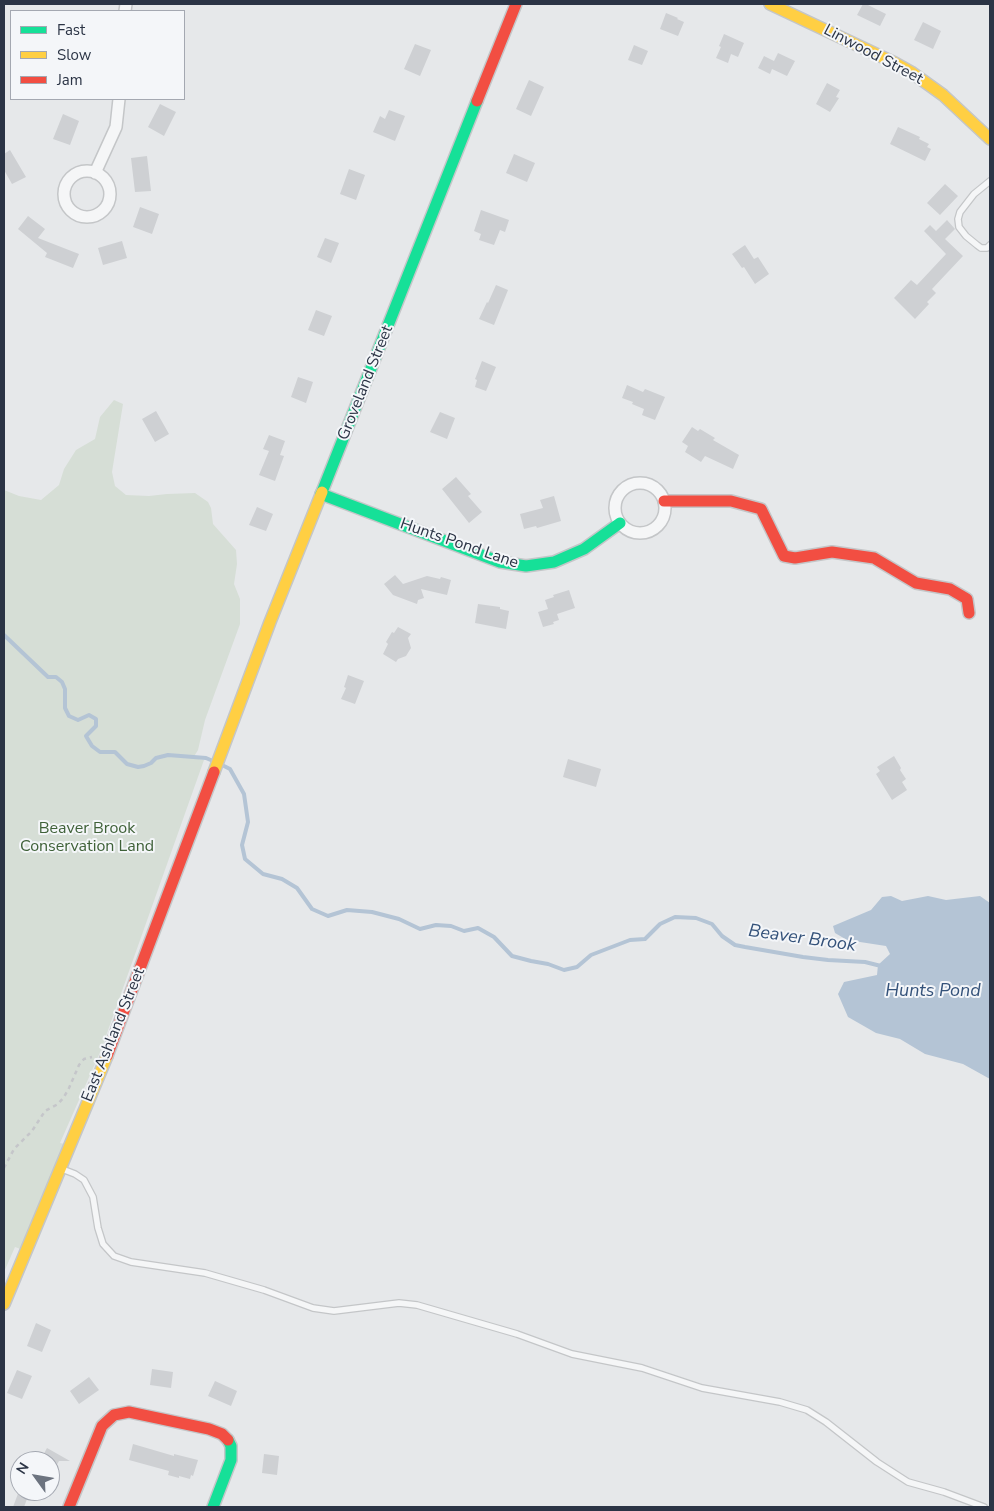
<!DOCTYPE html>
<html>
<head>
<meta charset="utf-8">
<style>
	body { margin:0 }
	#map { position:relative; width:994px; height:1511px; overflow:hidden; background:#e6e8ea; font-family:"Nunito Sans",sans-serif }
	canvas { display:block }
	.frame { position:absolute; inset:0; border:5px solid #2b3445; pointer-events:none }
	.legend { position:absolute; left:10px; top:10px; width:175px; height:90px; box-sizing:border-box; background:#f4f6f9; border:1px solid #a4a8b1; margin:0; padding:6px 9px; list-style:none; font-size:15px; color:#2b3445 }
	.legend li { display:flex; align-items:center; gap:10px; height:25px }
	.legend b { width:25px; border:1px solid #a4a8b1 }
	.north { position:absolute; left:10px; top:1451px; width:50px; height:50px; box-sizing:border-box; background:#f4f6f9; border:1px solid #a4a8b1; border-radius:50%; rotate:302deg; font-size:14px; font-weight:700; line-height:20px; text-align:center; color:#2b3445 }
	.north::after { content:''; display:block; margin:auto; width:18px; height:22px; background:#6c737f; clip-path:polygon(50% 0,100% 100%,50% 72%,0 100%) }
</style>
</head>
<body>
<div id="map">
<canvas width="994" height="1511"></canvas>
<div class="frame"></div>
<ul class="legend">
<li><b style="height:6px;background:#16e098"></b>Fast</li>
<li><b style="height:6px;background:#ffcf43"></b>Slow</li>
<li><b style="height:6px;background:#f24e42"></b>Jam</li>
</ul>
<div class="north">N</div>
</div>
<script>
const c = document.querySelector('canvas').getContext('2d');
c.lineJoin = 'round';
function fill(path, color) {
  c.fillStyle = color;
  c.fill(path, 'evenodd');
}
function shape(rows) {
  const path = new Path2D();
  for (const r of rows) {
    if (r.length === 3) {
      path.moveTo(r[0] + r[2], r[1]);
      path.arc(r[0], r[1], r[2], 0, 2 * Math.PI);
      continue;
    }
    path.moveTo(r[0], r[1]);
    for (let i = 2; i < r.length; i += 2) path.lineTo(r[i], r[i + 1]);
  }
  return path;
}
function stroke(path, color, width, dash) {
  c.strokeStyle = color;
  c.lineWidth = width;
  c.lineCap = dash ? 'butt' : 'round';
  c.setLineDash(dash || []);
  c.stroke(path);
}
function write(font, color, halo, rows, align = 'center') {
  c.font = font + ' "Nunito Sans",sans-serif';
  c.lineWidth = 4;
  c.setLineDash([]);
  c.textBaseline = 'middle';
  c.strokeStyle = halo;
  c.fillStyle = color;
  for (const [text, x, y, turn = 0] of rows) {
    c.save();
    c.translate(x, y);
    c.rotate((+turn || 0) * Math.PI / 180);
    c.textAlign = isNaN(turn) ? turn : align;
    if (halo) c.strokeText(text, 0, 0);
    c.fillText(text, 0, 0);
    c.restore();
  }
}
const green = shape([
	[114,400,123,404,112,472,115,486,126,495,149,496,167,494,195,493,208,502,211,508,213,524,236,550,237,564,234,584,240,599,240,624,205,720,198,750,193,758,204,760,101,1050,60,1143,70,1145,26,1251,15,1247,4,1272,4,490,19,496,41,500,59,485,64,469,76,450,95,439,100,417]
]);
const water = shape([
	[891,896,902,901,928,896,946,900,980,896,990,903,990,1079,963,1064,925,1054,900,1039,876,1033,848,1017,838,994,844,982,877,975,878,965,890,954,886,946,847,940,835,933,833,926,871,910,882,897]
]);
const stream = shape([
	[4,635,48,677,56,677,62,682,65,689,65,708,69,716,78,720,89,715,96,719,96,726,86,736,92,746,100,752,115,752,127,764,138,767,144,766,151,763,156,758,168,755,206,758,213,761],
	[220,764,230,769,244,794,248,822,242,845,245,859,263,874,282,879,297,888,312,909,328,916,347,910,372,912,399,919,420,929,436,925,451,926,464,931,478,928,494,937,512,956,531,961,548,964,564,970,577,967,591,955,630,940,645,939,660,924,675,917,696,918,712,924,722,936,735,945,745,947,803,957,828,960,865,962,881,966]
]);
const building = shape([
	[863,4,866,4,886,14,880,26,857,15],
	[666,13,678,18,677,19,684,22,678,36,660,29],
	[923,22,941,31,933,49,914,40],
	[724,34,744,43,738,57,731,54,728,63,716,58,721,47,719,46],
	[415,44,431,50,420,76,404,69],
	[634,45,648,51,642,65,628,60],
	[778,53,795,61,787,76,772,69,770,74,758,68,764,56,774,61],
	[529,80,544,87,531,116,516,109],
	[827,83,840,90,836,97,839,98,830,112,816,104],
	[160,104,176,112,164,136,148,127],
	[389,110,405,116,395,141,373,132,380,116,385,119],
	[63,114,79,121,70,145,53,139],
	[898,127,920,137,919,139,929,144,927,147,931,149,925,161,890,144],
	[10,150,26,177,12,184,4,170,4,154],
	[514,154,535,163,527,182,506,173],
	[147,156,151,191,135,192,131,158],
	[349,169,365,175,356,200,340,194],
	[945,184,958,196,940,215,927,203],
	[140,207,159,214,152,234,133,227],
	[481,210,509,220,505,232,500,230,494,245,479,240,481,234,474,231],
	[28,216,45,229,38,238,79,254,73,268,45,257,47,253,18,229],
	[947,220,955,229,945,239,963,256,932,289,936,293,927,302,929,304,915,319,894,298,911,280,917,285,946,254,924,231,930,225,936,231],
	[325,238,339,243,331,263,317,257],
	[122,241,127,258,103,265,98,248],
	[745,245,754,259,758,257,769,274,755,284,744,267,742,268,732,254],
	[496,285,508,290,494,325,479,319,487,302,488,303],
	[316,310,332,316,324,336,308,330],
	[482,361,496,367,486,391,475,387,477,380,475,379],
	[298,377,313,382,306,403,291,397],
	[627,385,643,392,645,389,665,397,655,420,642,415,644,409,632,404,633,402,622,398],
	[156,411,169,434,155,442,142,419],
	[440,412,455,418,447,439,430,432],
	[692,427,698,431,700,429,715,438,713,440,739,455,733,469,705,456,701,462,685,452,688,446,682,442],
	[269,435,285,441,280,455,284,456,275,481,259,475,269,451,263,449],
	[456,477,471,494,468,496,482,512,469,523,442,489],
	[554,496,561,521,537,528,536,526,524,529,520,514,543,508,540,500],
	[257,507,273,514,266,531,249,525],
	[395,575,403,584,427,576,440,579,441,577,451,580,447,595,421,589,424,598,418,600,417,604,393,595,384,584],
	[569,590,575,608,557,614,559,620,553,622,554,624,543,627,538,612,548,609,545,600,554,597,553,595],
	[478,604,500,607,500,609,509,611,506,629,475,623],
	[398,627,411,634,408,638,411,648,406,656,398,659,396,662,383,654,388,644,386,642,392,632,394,633],
	[348,675,364,681,355,704,341,699,346,688,344,687],
	[894,756,901,768,900,770,906,779,902,782,907,790,892,800,876,774,880,771,877,767],
	[568,759,601,769,596,787,563,777],
	[36,1323,51,1330,42,1352,27,1346],
	[152,1369,173,1372,171,1388,150,1385],
	[17,1370,32,1376,22,1399,7,1393],
	[89,1377,99,1390,79,1404,70,1391],
	[215,1381,237,1391,231,1406,208,1396],
	[133,1444,174,1456,174,1454,198,1460,193,1476,191,1475,190,1479,179,1476,179,1478,168,1475,169,1471,129,1460],
	[47,1448,70,1461,59,1461,50,1477,50,1461,40,1461],
	[264,1454,279,1456,277,1475,262,1473],
	[19,1491,30,1491,24,1507,13,1507]
]);
const path = shape([
	[4,1168,14,1149,32,1131,45,1111,58,1104,64,1097,69,1088,79,1065,84,1059,92,1057]
]);
const lane = shape([
	[990,181,974,194,960,212,958,219,959,227,966,236,977,245,981,248,987,248,990,245],
	[62,1169,75,1174,84,1180,93,1197,98,1228,103,1244,114,1256,131,1262,205,1273,264,1290,313,1308,334,1311,399,1303,417,1305,517,1334,572,1354,642,1368,702,1388,780,1402,807,1410,826,1422,877,1462,908,1482,944,1492,984,1507]
]);
const street = shape([
	[125,11,126,4],
	[87,194,23],
	[95,173,116,127,119,99],
	[640,508,25]
]);
const fast = shape([
	[322,492,477,101],
	[321,494,500,562,526,566,554,562,584,549,620,523],
	[213,1507,231,1460,231,1446,228,1440]
]);
const slow = shape([
	[770,4,895,63,911,72,943,95,990,139],
	[214,772,270,622,322,492],
	[4,1304,107,1056]
]);
const jam = shape([
	[477,101,516,4],
	[664,501,731,501,761,509,784,556,795,558,832,552,874,558,916,583,950,589,967,599,969,613],
	[107,1056,214,772],
	[69,1507,102,1426,114,1415,129,1412,209,1429,222,1434,228,1440]
]);
const streetNames = [
	["Linwood Street",873,55,28],
	["Groveland Street",366,383,-68],
	["Hunts Pond Lane",459,544,19],
	["East Ashland Street",114,1035,-68]
];
const parkNames = [
	["Beaver Brook",87,829],
	["Conservation Land",87,847]
];
const waterNames = [
	["Beaver Brook",802,939,8],
	["Hunts Pond",933,992]
];
fill(green, '#d6ded6');
fill(water, '#b4c4d5');
stroke(stream, '#b4c4d5', 4);
fill(building, '#ced0d3');
stroke(lane, '#c4c6c8', 8);
stroke(street, '#c4c6c8', 14);
stroke(fast, '#c4c6c8', 14);
stroke(slow, '#c4c6c8', 14);
stroke(jam, '#c4c6c8', 14);
stroke(path, '#c5c6ca', 2.5, [4, 4]);
stroke(lane, '#f5f6f7', 5.5);
stroke(street, '#f5f6f7', 11);
stroke(fast, '#16e098', 11);
stroke(slow, '#ffcf43', 11);
stroke(jam, '#f24e42', 11);
write('16px', '#2b3445', '#f4f6f9', streetNames);
write('16px', '#3f6138', '#f4f6f9', parkNames);
write('italic 18px', '#34527a', '#f4f6f9', waterNames);
</script>
</body>
</html>
